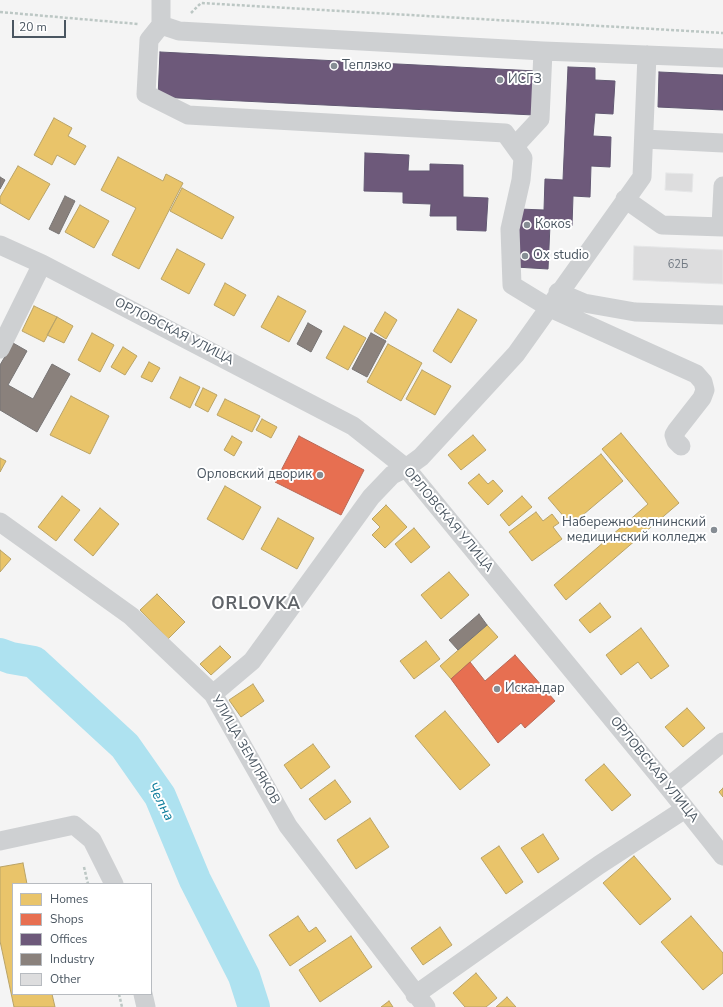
<!DOCTYPE html>
<html>
<head>
<meta charset="utf-8">
<style>
	body { margin:0 }
	#map { position:relative; width:723px; height:1007px; overflow:hidden; background:#f4f4f4; font-family:"Nunito Sans",sans-serif }
	canvas { display:block }
	.legend { position:absolute; left:12px; top:883px; width:140px; height:112px; box-sizing:border-box; background:#fff; border:1px solid #b7bbc0; margin:0; padding:5px 7px; list-style:none; font-size:12px; color:#4a5661 }
	.legend li { display:flex; align-items:center; gap:8px; height:20px }
	.legend b { width:20px; border:1px solid #b7bbc0 }
	.scale { position:absolute; left:12px; top:20px; width:54px; height:18px; box-sizing:border-box; border:2px solid #4a5661; border-top:0; padding-left:5px; font-size:12px; line-height:14px; white-space:nowrap; color:#4a5661; -webkit-text-stroke:3px #fff; paint-order:stroke }
</style>
</head>
<body>
<div id="map">
<canvas width="723" height="1007"></canvas>
<ul class="legend">
<li><b style="height:11px;background:#e9c46a"></b>Homes</li>
<li><b style="height:11px;background:#e76f51"></b>Shops</li>
<li><b style="height:11px;background:#6d597a"></b>Offices</li>
<li><b style="height:11px;background:#8a817c"></b>Industry</li>
<li><b style="height:11px;background:#ddddde"></b>Other</li>
</ul>
<div class="scale">20 m</div>
</div>
<script>
const c = document.querySelector('canvas').getContext('2d');
c.lineJoin = 'round';
function fill(path, color) {
  c.fillStyle = color;
  c.fill(path, 'evenodd');
}
function shape(rows) {
  const path = new Path2D();
  for (const r of rows) {
    path.moveTo(r[0], r[1]);
    for (let i = 2; i < r.length; i += 2) path.lineTo(r[i], r[i + 1]);
  }
  return path;
}
function stroke(path, color, width, dash) {
  c.strokeStyle = color;
  c.lineWidth = width;
  c.lineCap = dash ? 'butt' : 'round';
  c.setLineDash(dash || []);
  c.stroke(path);
}
function write(font, color, halo, rows, align = 'center') {
  c.font = font + ' "Nunito Sans",sans-serif';
  c.lineWidth = 4;
  c.setLineDash([]);
  c.textBaseline = 'middle';
  c.strokeStyle = halo;
  c.fillStyle = color;
  for (const [text, x, y, turn = 0] of rows) {
    c.save();
    c.translate(x, y);
    c.rotate((+turn || 0) * Math.PI / 180);
    c.textAlign = isNaN(turn) ? turn : align;
    if (halo) c.strokeText(text, 0, 0);
    c.fillText(text, 0, 0);
    c.restore();
  }
}
const homes = shape([
	[54,118,72,128,68,136,86,146,75,165,57,155,52,165,34,155,54,118],
	[118,157,163,181,166,174,183,183,139,269,112,255,136,208,101,190,118,157],
	[18,166,50,184,29,220,0,203,0,197,18,166],
	[182,188,234,217,222,239,170,211,182,188],
	[80,205,109,221,94,248,65,232,80,205],
	[177,249,205,264,189,294,161,279,177,249],
	[225,283,246,295,234,316,214,305,225,283],
	[278,296,306,311,289,342,261,327,278,296],
	[34,306,57,317,44,342,22,331,34,306],
	[458,309,477,320,451,363,433,351,458,309],
	[385,312,397,320,386,339,374,331,385,312],
	[57,317,73,326,64,343,47,335,57,317],
	[344,326,366,338,348,370,326,358,344,326],
	[92,333,114,345,100,372,78,360,92,333],
	[388,344,422,363,401,401,367,382,388,344],
	[123,347,137,356,125,375,111,367,123,347],
	[149,362,160,368,152,382,141,377,149,362],
	[422,370,451,386,435,415,406,399,422,370],
	[180,377,200,387,190,408,170,398,180,377],
	[203,388,217,395,208,412,195,405,203,388],
	[71,396,109,416,90,454,50,435,71,396],
	[225,399,260,416,252,432,217,415,225,399],
	[262,419,277,427,271,438,256,430,262,419],
	[621,433,679,503,566,600,554,585,648,504,602,449,621,433],
	[473,435,486,450,461,470,448,455,473,435],
	[232,436,242,442,234,456,224,450,232,436],
	[601,454,623,481,571,525,548,498,601,454],
	[0,458,6,461,0,472,0,458],
	[479,474,488,484,493,480,503,491,488,505,468,483,479,474],
	[225,486,261,507,243,540,207,519,225,486],
	[62,496,80,510,56,541,38,527,62,496],
	[522,496,532,507,509,526,500,515,522,496],
	[386,505,407,527,385,548,372,535,380,527,372,519,386,505],
	[100,508,119,524,93,556,74,540,100,508],
	[536,512,543,521,552,514,559,523,553,527,562,539,532,561,509,532,536,512],
	[278,518,314,538,297,569,261,549,278,518],
	[414,528,430,547,411,563,395,544,414,528],
	[0,550,11,559,0,572,0,550],
	[449,572,469,595,441,619,421,595,449,572],
	[157,594,185,622,168,639,140,610,157,594],
	[600,603,611,617,590,633,579,620,600,603],
	[487,625,498,637,451,679,440,666,487,625],
	[641,628,669,666,651,679,638,662,621,675,606,655,641,628],
	[426,641,440,659,414,679,400,661,426,641],
	[220,646,231,657,211,675,200,664,220,646],
	[253,684,264,701,241,717,229,700,253,684],
	[687,708,705,728,683,747,665,727,687,708],
	[445,711,490,765,460,790,415,736,445,711],
	[313,744,330,767,301,789,284,765,313,744],
	[604,764,631,795,612,811,585,780,604,764],
	[335,780,351,802,325,820,309,799,335,780],
	[723,788,723,797,719,792,723,788],
	[370,818,389,847,356,869,337,840,370,818],
	[543,834,559,859,538,873,521,848,543,834],
	[499,846,523,882,506,894,481,858,499,846],
	[634,856,671,899,640,925,603,883,634,856],
	[23,863,27,884,13,884,13,994,52,994,55,1007,14,1007,0,941,0,867,23,863],
	[298,916,309,932,316,927,326,941,290,966,269,935,298,916],
	[691,916,723,953,723,973,703,990,661,942,691,916],
	[440,927,452,945,423,965,411,948,440,927],
	[351,936,372,967,320,1002,299,970,351,936],
	[476,973,497,998,486,1007,465,1007,453,993,476,973],
	[507,997,516,1007,496,1007,507,997],
	[389,1001,393,1007,381,1007,389,1001]
]);
const shops = shape([
	[299,436,364,470,341,515,275,482,299,436],
	[515,655,555,701,525,728,521,723,498,743,451,679,470,662,485,681,515,655]
]);
const offices = shape([
	[160,52,536,71,534,115,158,97,160,52],
	[568,67,595,68,595,80,615,81,613,114,595,113,593,136,611,137,610,167,591,166,590,197,573,196,572,226,550,225,548,269,516,267,519,209,544,210,545,179,563,180,568,67],
	[659,72,723,75,723,110,658,107,659,72],
	[365,153,409,155,408,171,430,171,430,164,463,165,463,197,488,198,486,231,457,230,457,216,430,216,431,204,403,203,403,192,364,191,365,153]
]);
const industry = shape([
	[0,177,5,180,0,189,0,177],
	[65,196,75,201,59,234,49,229,65,196],
	[308,323,322,331,311,352,297,344,308,323],
	[371,333,386,341,367,377,352,369,371,333],
	[13,343,27,351,8,385,33,399,52,364,70,374,37,432,0,410,0,365,13,343],
	[479,614,487,625,458,650,449,640,479,614]
]);
const river = shape([
	[0,654,11,658,34,662,125,746,160,796,195,880,244,976,254,1007]
]);
const building = shape([
	[666,173,693,174,692,192,665,190,666,173],
	[634,246,723,250,723,284,633,280,634,246]
]);
const path = shape([
	[0,12,138,24],
	[191,13,201,3,723,33],
	[84,867,88,884],
	[119,994,122,1007]
]);
const minor = shape([
	[161,0,161,25,179,31,543,51,723,58],
	[161,25,149,40,146,94,188,115,505,133,523,158,521,180,510,229,512,285,548,307,696,374,703,382,705,390,702,398,677,430,674,435,676,441,681,446],
	[644,139,723,143],
	[515,146,540,119,543,51],
	[625,199,662,225,723,227],
	[721,226,723,186],
	[0,245,42,264,353,426,406,468,668,787,723,856],
	[558,292,584,303,635,312,723,315],
	[0,349,42,264],
	[0,522,131,616,213,694,288,826,426,1007],
	[213,694,252,661,371,497,392,475,406,468,421,457,516,354,642,177,647,55],
	[668,787,723,742],
	[0,841,74,825,92,840,114,884],
	[143,994,146,1007],
	[415,995,599,865,685,809]
]);
const markers = [
	[334,66,4,"#868d94"],
	[500,80,4,"#868d94"],
	[527,225,4,"#868d94"],
	[525,256,4,"#868d94"],
	[320,475,4,"#868d94"],
	[714,530,4,"#868d94"],
	[497,689,4,"#868d94"]
];
const numberNames = [
	["62Б",678,265]
];
const poiNames = [
	["Теплэко",342,66],
	["ИСГЗ",508,80],
	["Кокоs",535,225],
	["Ox studio",533,256],
	["Орловский дворик",312,475,"right"],
	["Набережночелнинский",706,523,"right"],
	["медицинский колледж",706,538,"right"],
	["Искандар",505,689]
];
const streetNames = [
	["ОРЛОВСКАЯ УЛИЦА",174,332,27],
	["ОРЛОВСКАЯ УЛИЦА",448,520,50],
	["УЛИЦА ЗЕМЛЯКОВ",245,750,60],
	["ОРЛОВСКАЯ УЛИЦА",654,770,51]
];
const waterNames = [
	["Челна",160,802,62]
];
const districtNames = [
	["ORLOVKA",256,605]
];
fill(homes, '#e9c46a');
stroke(homes, '#b9a367', 1);
fill(shops, '#e76f51');
stroke(shops, '#b86856', 1);
fill(offices, '#6d597a');
stroke(offices, '#625872', 1);
fill(industry, '#8a817c');
stroke(industry, '#777474', 1);
stroke(river, '#aee2f0', 32);
fill(building, '#ddddde');
stroke(building, '#e5e6e7', 1);
stroke(path, '#bcc7c4', 2.5, [3, 2]);
stroke(minor, '#ced0d2', 19);
for (const [x, y, r, color] of markers) {
  const dot = new Path2D();
  dot.arc(x, y, r, 0, 2 * Math.PI);
  c.fillStyle = color;
  c.fill(dot);
  stroke(dot, '#fff', 1.5);
}
write('11px', '#707881', null, numberNames);
write('13px', '#4a5661', '#fff', poiNames, 'left');
write('13px', '#4a5661', '#fff', streetNames);
write('italic 14px', '#0c7c9b', '#fff', waterNames);
c.letterSpacing = '1px';
write('bold 17px', '#5f6368', '#fff', districtNames);
c.letterSpacing = '0px';
</script>
</body>
</html>
